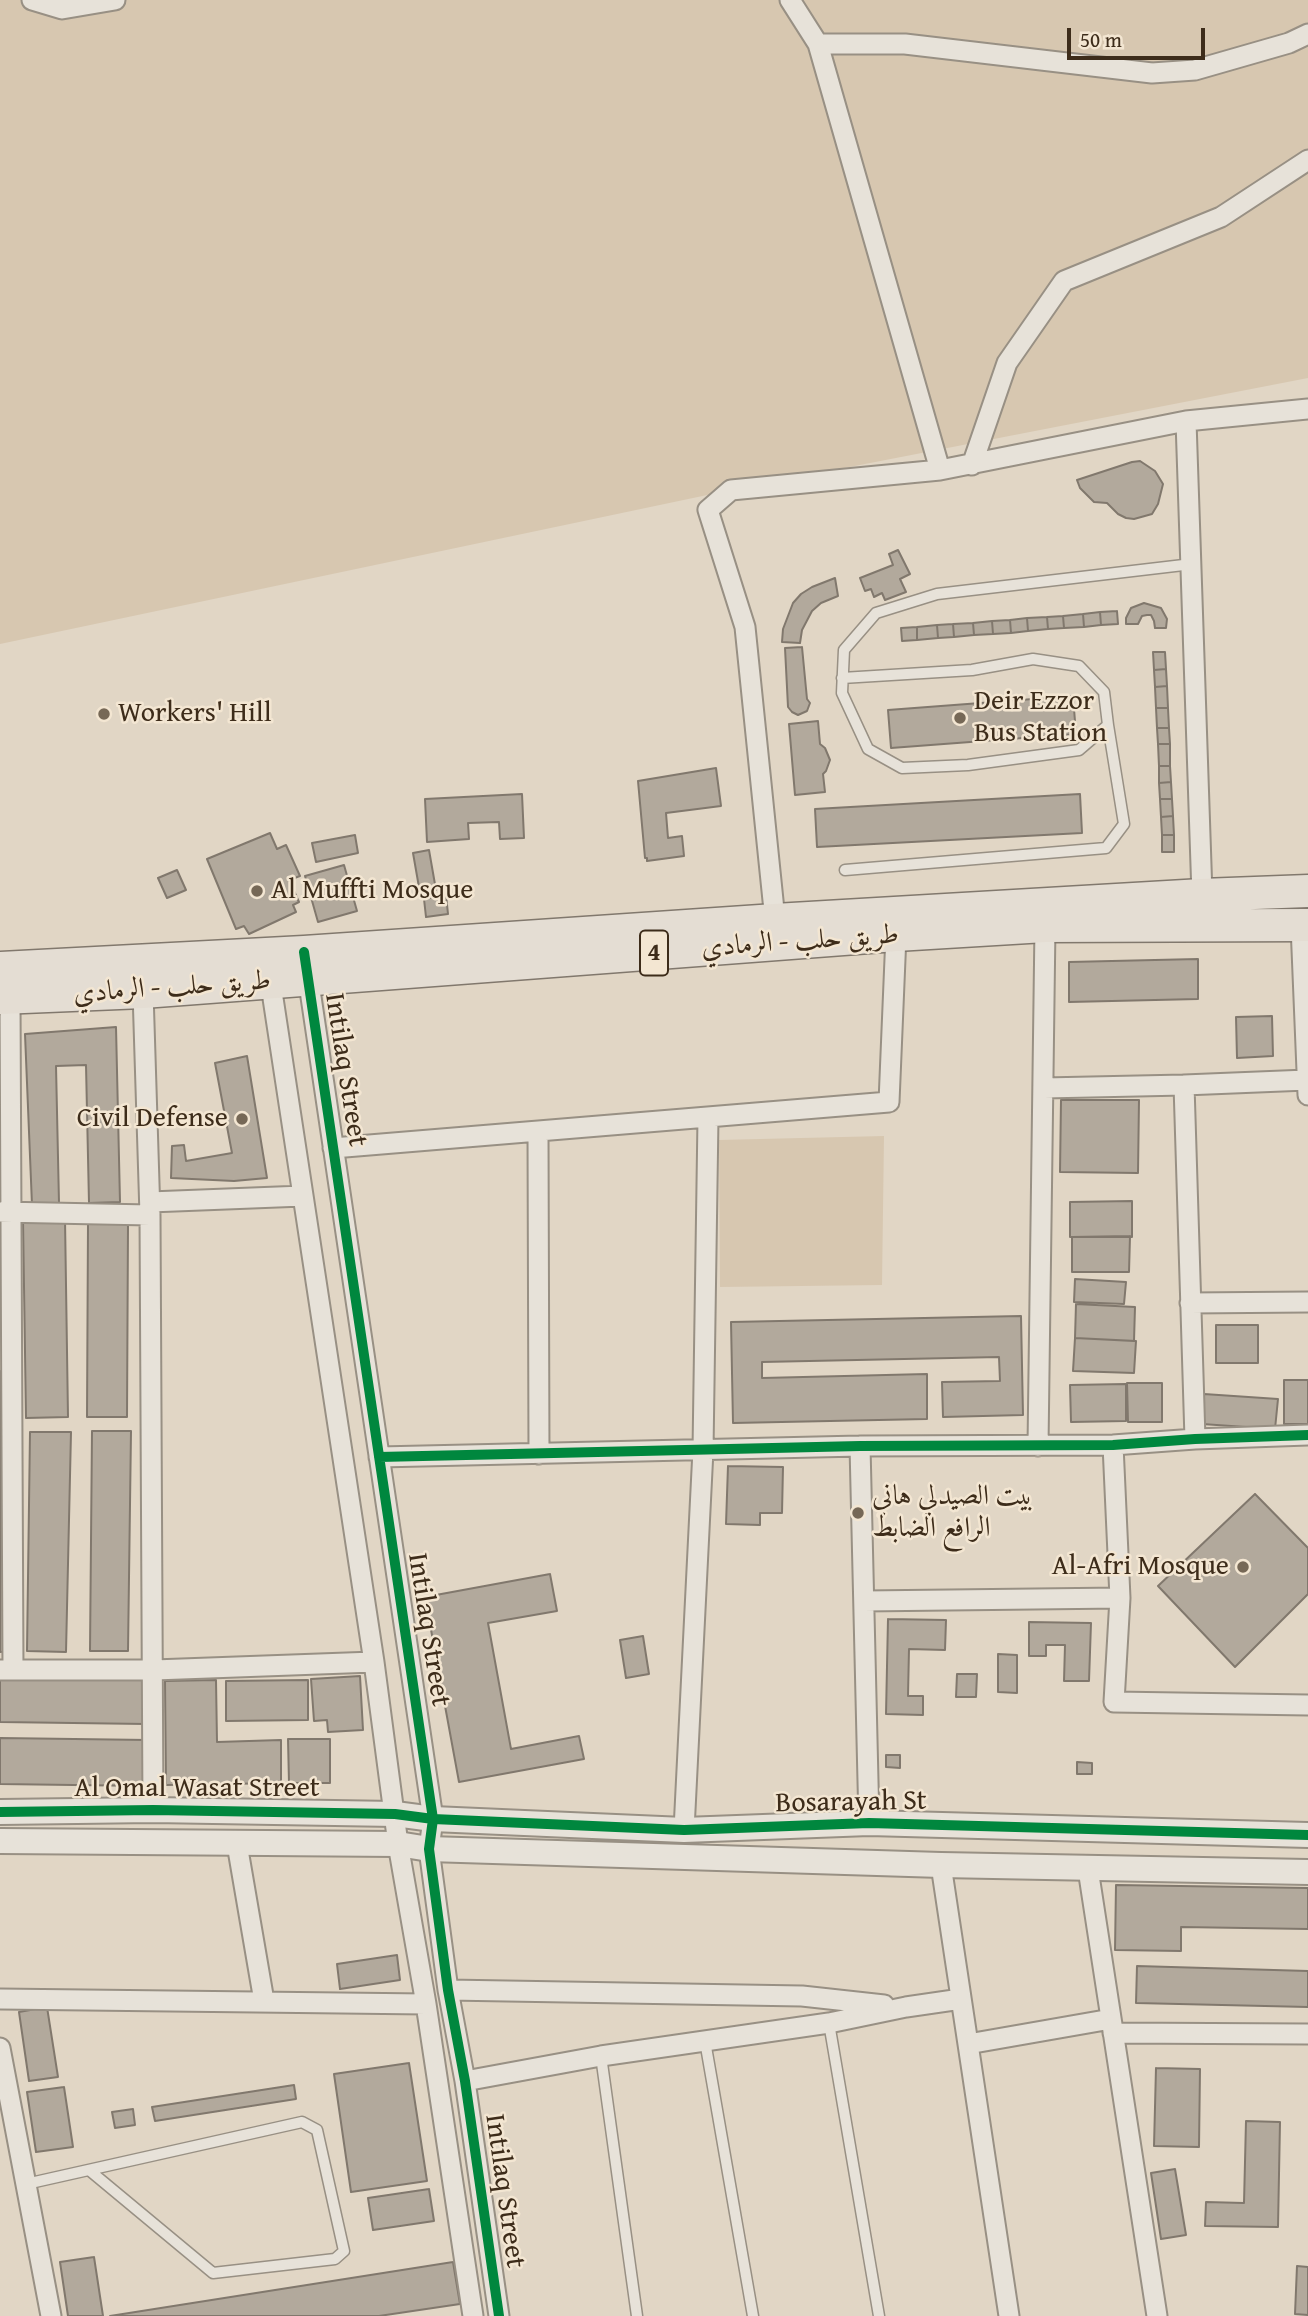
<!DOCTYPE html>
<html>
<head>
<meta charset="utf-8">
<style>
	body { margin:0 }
	#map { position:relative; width:1308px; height:2316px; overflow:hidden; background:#e1d6c5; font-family:"Gentium Book Plus",serif }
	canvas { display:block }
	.scale { position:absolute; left:1067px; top:28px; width:138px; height:32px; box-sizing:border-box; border:4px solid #3d2c1a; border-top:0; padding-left:9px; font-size:21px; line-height:24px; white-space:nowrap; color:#3d2c1a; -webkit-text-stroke:5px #f3e6d2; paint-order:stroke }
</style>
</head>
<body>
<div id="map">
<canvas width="1308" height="2316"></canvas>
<div class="scale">50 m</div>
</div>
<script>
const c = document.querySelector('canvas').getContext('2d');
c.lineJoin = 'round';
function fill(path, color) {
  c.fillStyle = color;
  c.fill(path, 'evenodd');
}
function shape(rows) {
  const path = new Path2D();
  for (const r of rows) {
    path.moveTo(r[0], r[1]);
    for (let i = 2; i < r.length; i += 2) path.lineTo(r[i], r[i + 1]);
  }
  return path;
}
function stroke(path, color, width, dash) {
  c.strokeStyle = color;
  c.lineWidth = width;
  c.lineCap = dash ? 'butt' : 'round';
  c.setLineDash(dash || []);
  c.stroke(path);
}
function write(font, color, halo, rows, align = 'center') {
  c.font = font + ' "Gentium Book Plus",Amiri,serif';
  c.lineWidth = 5;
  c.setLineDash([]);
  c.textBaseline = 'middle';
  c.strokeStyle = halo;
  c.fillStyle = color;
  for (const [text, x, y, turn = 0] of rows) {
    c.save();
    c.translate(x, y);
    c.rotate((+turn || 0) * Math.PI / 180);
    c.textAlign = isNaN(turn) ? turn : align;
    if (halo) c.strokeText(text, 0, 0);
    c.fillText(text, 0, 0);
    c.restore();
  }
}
const green = shape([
	[0,0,1308,0,1308,378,731,490,0,644],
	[884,1136,882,1285,720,1287,719,1140]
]);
const building = shape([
	[1140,461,1155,471,1163,484,1158,504,1152,514,1134,519,1126,518,1118,514,1107,503,1094,502,1080,488,1077,480,1132,462,1140,461],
	[898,550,910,574,900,579,906,592,885,600,882,593,874,597,871,589,865,591,860,578,893,565,889,554,898,550],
	[835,578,838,596,821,603,812,611,802,630,800,643,782,642,783,629,793,603,801,594,812,587,835,578],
	[1144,603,1161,608,1167,619,1166,628,1155,628,1154,621,1151,615,1147,615,1142,616,1138,624,1126,624,1126,618,1131,608,1144,603],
	[1117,611,1118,624,1101,625,1100,612,1117,611],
	[1100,612,1101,625,1084,627,1083,614,1100,612],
	[1083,614,1084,627,1064,628,1063,616,1083,614],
	[1063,616,1064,628,1048,629,1047,617,1063,616],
	[1047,617,1048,629,1028,631,1027,618,1047,617],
	[1027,618,1028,631,1011,633,1010,620,1027,618],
	[1010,620,1011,633,993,634,992,621,1010,620],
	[992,621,993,634,974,635,973,623,992,621],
	[973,623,974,635,954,637,953,624,973,623],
	[953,624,954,637,938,638,937,625,953,624],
	[937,625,938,638,917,640,917,627,937,625],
	[917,627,917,640,902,641,901,628,917,627],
	[802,647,807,699,810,703,807,711,798,715,792,712,788,707,785,648,802,647],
	[1153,652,1165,652,1166,669,1154,670,1153,652],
	[1166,669,1167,686,1155,687,1154,670,1166,669],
	[1167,686,1168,708,1156,708,1155,687,1167,686],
	[1073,696,1076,734,891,748,888,710,1073,696],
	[1156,708,1168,708,1169,728,1157,728,1156,708],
	[818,721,820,744,825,748,830,760,826,771,823,774,825,792,795,795,789,724,818,721],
	[1157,728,1169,728,1170,744,1158,744,1157,728],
	[1158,744,1170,744,1170,766,1159,766,1158,744],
	[1159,766,1170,766,1171,782,1159,783,1159,766],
	[716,768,721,806,666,813,668,838,682,836,684,856,647,861,647,858,645,858,638,781,716,768],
	[1171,782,1172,799,1160,799,1159,783,1171,782],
	[522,794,524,838,500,839,499,822,468,823,469,839,427,842,425,799,522,794],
	[1080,794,1082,833,817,847,815,809,1080,794],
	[1160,799,1172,799,1173,816,1161,817,1160,799],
	[1173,816,1174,835,1162,835,1161,817,1173,816],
	[270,833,277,849,286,845,300,876,289,880,299,902,293,905,296,912,249,934,244,926,236,929,207,859,270,833],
	[355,835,358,853,316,862,312,843,355,835],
	[1162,835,1174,835,1174,852,1162,852,1162,835],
	[429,850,436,890,420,893,413,853,429,850],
	[344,865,357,911,318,922,305,876,344,865],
	[177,870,186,890,167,898,158,878,177,870],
	[446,895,448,914,426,917,424,899,446,895],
	[1198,959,1198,999,1069,1002,1069,962,1198,959],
	[1272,1016,1273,1056,1237,1058,1236,1017,1272,1016],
	[116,1027,120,1202,89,1203,86,1065,56,1066,59,1203,32,1205,25,1034,116,1027],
	[247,1056,267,1178,234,1181,171,1178,172,1146,184,1145,186,1161,232,1153,215,1063,247,1056],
	[1061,1100,1139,1100,1138,1173,1060,1172,1061,1100],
	[1132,1201,1132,1237,1070,1237,1070,1202,1132,1201],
	[65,1219,68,1417,26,1418,23,1220,65,1219],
	[88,1224,128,1224,127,1417,87,1417,88,1224],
	[1130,1236,1129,1272,1072,1272,1072,1237,1130,1236],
	[1075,1279,1126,1282,1124,1304,1074,1302,1075,1279],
	[1076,1304,1135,1307,1134,1341,1075,1338,1076,1304],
	[1021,1316,1023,1415,943,1417,942,1382,1000,1381,999,1357,762,1362,762,1378,927,1374,927,1419,733,1423,731,1322,1021,1316],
	[1216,1325,1258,1325,1258,1363,1216,1363,1216,1325],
	[1075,1338,1136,1341,1134,1373,1073,1371,1075,1338],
	[0,1371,8,1651,0,1652,0,1371],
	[1284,1380,1308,1380,1308,1424,1284,1424,1284,1380],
	[1127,1383,1162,1383,1162,1422,1128,1422,1127,1383],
	[1126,1384,1126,1421,1071,1422,1070,1385,1126,1384],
	[1204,1394,1278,1399,1275,1429,1202,1424,1204,1394],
	[92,1431,131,1431,128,1651,90,1651,92,1431],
	[30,1432,71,1432,66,1652,27,1651,30,1432],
	[728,1466,783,1467,782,1513,760,1513,760,1525,726,1524,728,1466],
	[1255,1494,1308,1548,1308,1594,1235,1667,1158,1586,1255,1494],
	[550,1574,557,1611,488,1623,511,1749,579,1736,584,1759,459,1782,425,1597,550,1574],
	[888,1619,946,1620,945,1650,909,1649,908,1696,923,1696,923,1715,886,1714,888,1619],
	[1029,1622,1091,1623,1089,1681,1064,1681,1065,1645,1046,1645,1046,1656,1029,1656,1029,1622],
	[643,1636,649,1674,626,1678,620,1640,643,1636],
	[998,1654,1017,1655,1017,1693,998,1692,998,1654],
	[957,1674,977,1674,976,1697,956,1697,957,1674],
	[360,1676,363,1730,328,1732,327,1720,314,1721,311,1679,360,1676],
	[0,1677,146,1678,146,1724,0,1722,0,1677],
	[216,1680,217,1742,281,1740,281,1783,166,1785,165,1681,216,1680],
	[308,1680,308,1720,226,1721,226,1681,308,1680],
	[0,1738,148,1740,147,1786,0,1784,0,1738],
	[288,1739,330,1739,330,1783,289,1783,288,1739],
	[886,1755,900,1755,900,1768,886,1767,886,1755],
	[1077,1762,1092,1763,1092,1774,1077,1774,1077,1762],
	[1116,1885,1308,1888,1308,1929,1181,1927,1181,1951,1115,1950,1116,1885],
	[397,1955,400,1980,340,1989,337,1964,397,1955],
	[1137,1966,1308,1971,1308,2007,1136,2003,1137,1966],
	[47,2007,58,2077,29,2081,19,2012,47,2007],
	[409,2063,427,2181,351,2192,334,2074,409,2063],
	[1156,2068,1200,2069,1199,2147,1154,2146,1156,2068],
	[294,2085,296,2099,155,2121,152,2107,294,2085],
	[64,2087,73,2147,36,2152,27,2092,64,2087],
	[133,2109,135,2125,115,2128,112,2112,133,2109],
	[1246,2121,1280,2122,1278,2227,1205,2226,1206,2202,1244,2203,1246,2121],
	[1175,2169,1186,2235,1161,2239,1151,2173,1175,2169],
	[429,2189,434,2221,373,2230,368,2198,429,2189],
	[94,2257,103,2316,68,2316,60,2262,94,2257],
	[453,2262,460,2304,379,2316,110,2316,453,2262],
	[1297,2266,1308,2267,1308,2315,1295,2314,1297,2266]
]);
const service = shape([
	[842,678,972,670,1033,659,1079,666,1104,692,1108,725,1079,750,968,765,902,768,868,749,842,693,844,650,876,613,937,594,1192,564],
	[845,870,1106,848,1124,824,1108,725],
	[829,2023,879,2316],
	[705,2041,753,2316],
	[601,2056,637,2316],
	[26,2184,302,2122,317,2130,344,2251,335,2259,213,2273,89,2170]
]);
const minor = shape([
	[32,0,62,9,115,0],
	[790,0,818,44,940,470,1186,421,1308,409],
	[818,44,905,44,1152,73,1195,70,1289,43,1308,34],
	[1186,421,1202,895],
	[972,465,1007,363,1064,281,1221,217,1308,160],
	[775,920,745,627,708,510,731,490,940,470],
	[1301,925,1308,1095],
	[307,970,433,1819,429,1849,448,1990,465,2081,499,2316],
	[269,972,374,1662,398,1844,426,2004,473,2316],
	[143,992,150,1215,153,1810],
	[10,998,13,1670],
	[1184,1085,1307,1080],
	[1044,1088,1184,1085,1195,1439],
	[538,1132,539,1454],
	[333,1148,889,1102,896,935],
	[150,1202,303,1196],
	[0,1212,150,1215],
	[1190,1303,1308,1302],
	[1113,1445,1120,1598,1114,1702,1308,1705],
	[860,1446,869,1823],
	[1038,1446,1045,926],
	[379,1457,860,1446,1113,1445,1195,1439,1308,1435],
	[864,1601,1120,1598],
	[1,1670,154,1670,374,1662],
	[684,1830,703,1450,708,1118],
	[237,1844,264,2001],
	[941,1865,1009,2316],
	[1088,1869,1157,2316],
	[448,1990,802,1996,884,2005],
	[0,1999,426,2004],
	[1113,2033,1308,2034],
	[968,2044,1111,2019],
	[0,2048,51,2316],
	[465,2081,601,2056,829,2023,906,2007,961,1999]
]);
const tertiary = shape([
	[0,1812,153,1810,395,1814,433,1819,684,1830,869,1823,1308,1835],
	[0,1841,398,1844,429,1849,941,1865,1308,1872]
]);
const trunk = shape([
	[0,968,304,952,775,920,1202,895,1308,891],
	[0,998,143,992,896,935,1045,926,1308,925]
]);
const cycleway = shape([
	[304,952,433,1819,429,1849,448,1990,465,2081,499,2316],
	[379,1457,860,1446,1113,1445,1195,1439,1308,1435],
	[0,1812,153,1810,395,1814,433,1819,684,1830,869,1823,1308,1835]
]);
const markers = [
	[104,714,7,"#766856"],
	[960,718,7,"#766856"],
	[257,891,7,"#766856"],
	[242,1119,7,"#766856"],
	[858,1513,7,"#766856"],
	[1243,1567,7,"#766856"]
];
const shields = [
	[654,953,28]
];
const shieldNames = [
	["4",654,953]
];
const poiNames = [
	["Deir Ezzor",974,702],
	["Bus Station",974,734],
	["Workers' Hill",118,714],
	["Al Muffti Mosque",271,891],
	["Civil Defense",228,1119,"right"],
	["بيت الصيدلي هاني",872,1497],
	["الرافع الضابط",872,1529],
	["Al-Afri Mosque",1229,1567,"right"]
];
const streetNames = [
	["طريق حلب - الرمادي",800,942,-4],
	["طريق حلب - الرمادي",172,988,-4],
	["Intilaq Street",345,1070,81],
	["Intilaq Street",428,1630,81],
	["Al Omal Wasat Street",197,1789],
	["Bosarayah St",851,1803,-1],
	["Intilaq Street",504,2191,82]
];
fill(green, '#d7c7b0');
fill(building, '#b2a99c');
stroke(building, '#81786d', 2);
stroke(service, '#989084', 13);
stroke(minor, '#989084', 23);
stroke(tertiary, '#989084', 28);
stroke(trunk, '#81786d', 35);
stroke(service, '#e7e2d9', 10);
stroke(minor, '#e7e2d9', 19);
stroke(tertiary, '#e7e2d9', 24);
stroke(trunk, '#e4ddd3', 32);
stroke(cycleway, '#00873e', 10);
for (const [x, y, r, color] of markers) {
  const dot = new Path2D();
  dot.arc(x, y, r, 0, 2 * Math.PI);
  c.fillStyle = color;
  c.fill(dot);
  stroke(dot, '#f3e6d2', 2.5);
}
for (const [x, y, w] of shields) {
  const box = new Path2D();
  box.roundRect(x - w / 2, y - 22.5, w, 45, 5);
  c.fillStyle = '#f3e6d2';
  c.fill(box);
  stroke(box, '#3d2c1a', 2);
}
write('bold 26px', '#3d2c1a', null, shieldNames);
write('28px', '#3d2c1a', '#f3e6d2', poiNames, 'left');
write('28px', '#3d2c1a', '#f3e6d2', streetNames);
</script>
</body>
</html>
